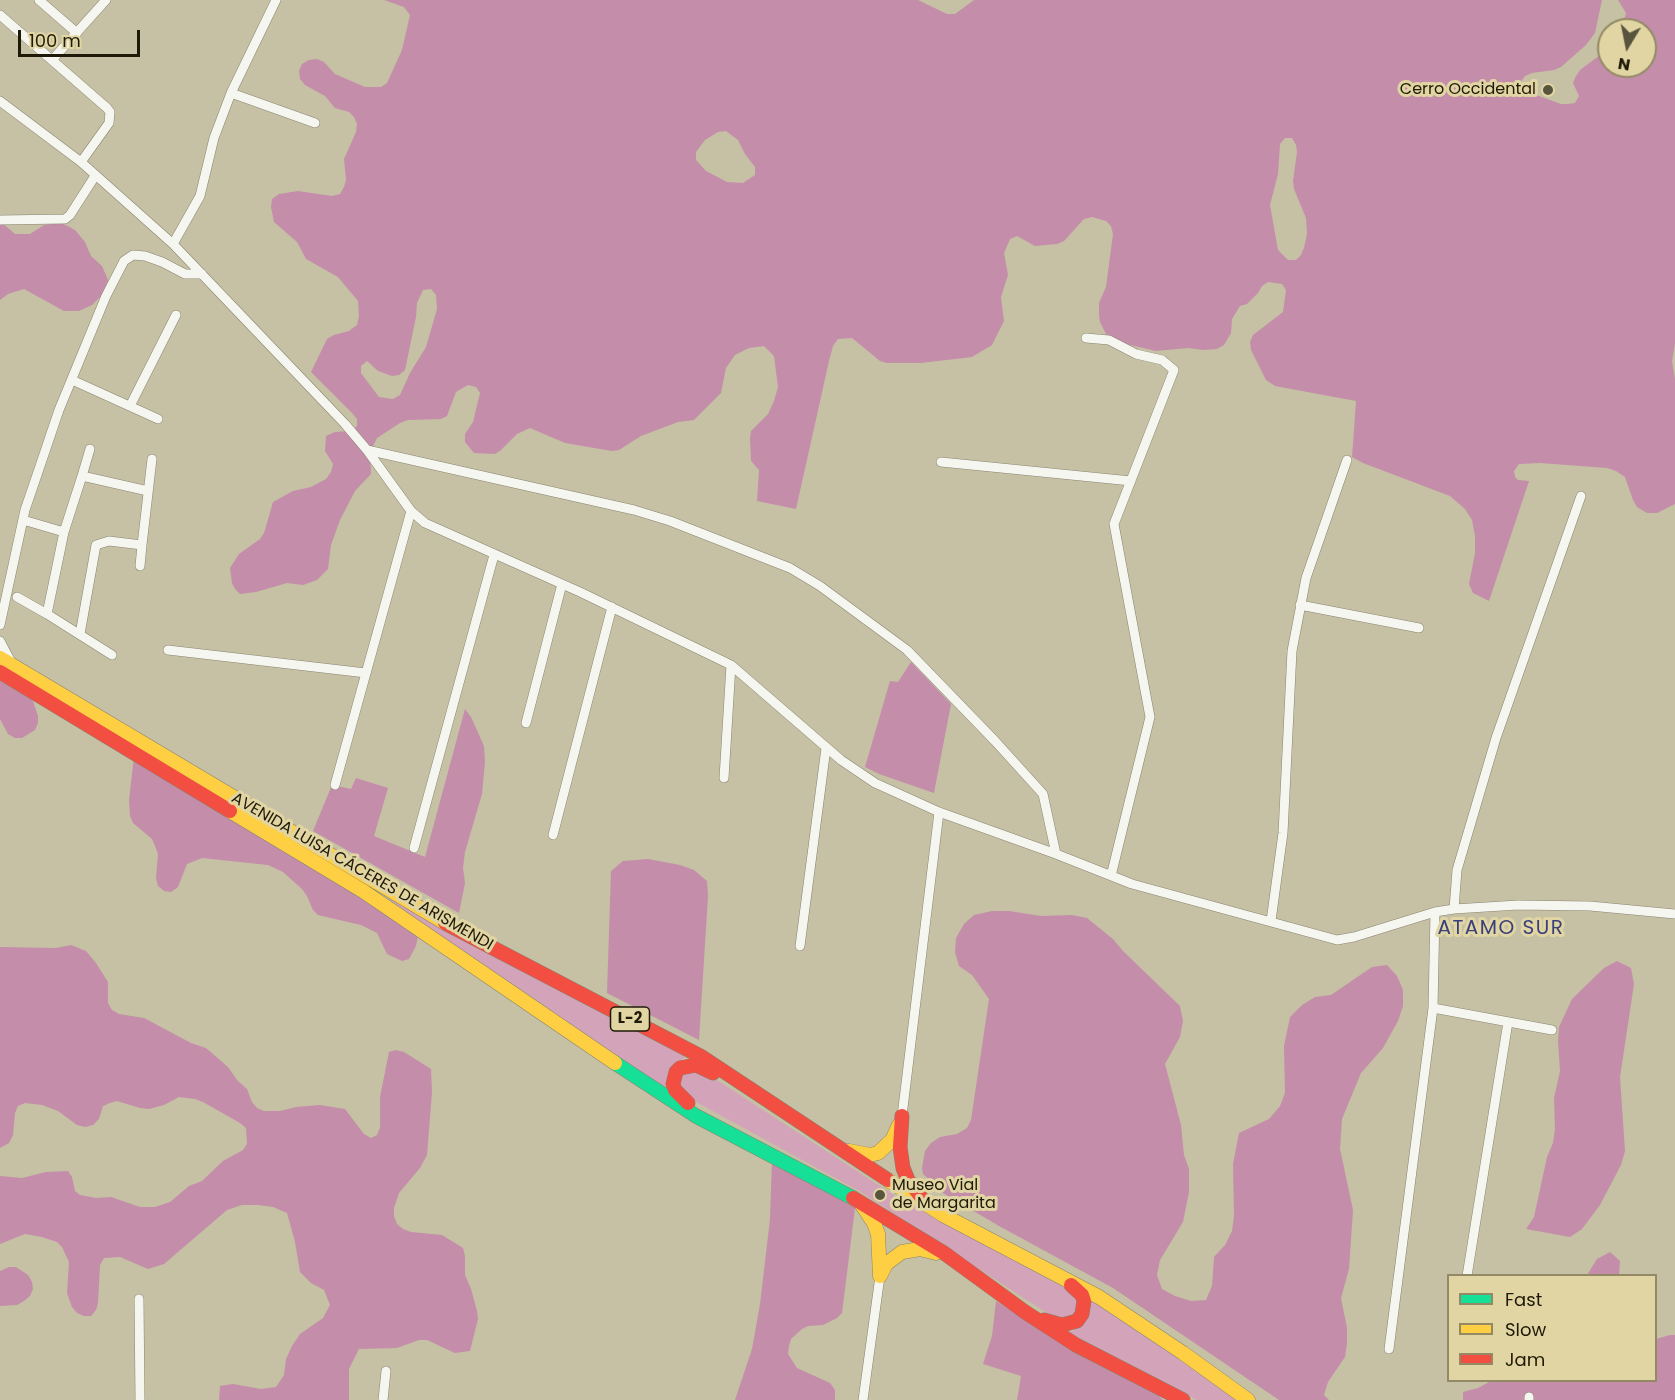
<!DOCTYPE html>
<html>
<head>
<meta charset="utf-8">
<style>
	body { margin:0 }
	#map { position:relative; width:1675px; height:1400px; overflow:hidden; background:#c6c0a4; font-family:Poppins,sans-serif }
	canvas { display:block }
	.legend { position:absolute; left:1447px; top:1274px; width:210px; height:108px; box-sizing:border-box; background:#e1d5a3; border:2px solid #938a65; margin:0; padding:8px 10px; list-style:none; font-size:18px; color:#1f1a07 }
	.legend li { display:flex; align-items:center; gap:12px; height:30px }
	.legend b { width:30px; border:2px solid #938a65 }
	.north { position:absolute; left:1597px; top:18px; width:60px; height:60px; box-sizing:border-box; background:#e1d5a3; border:2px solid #938a65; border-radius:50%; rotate:190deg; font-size:16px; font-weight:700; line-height:24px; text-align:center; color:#1f1a07 }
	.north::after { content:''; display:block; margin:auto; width:21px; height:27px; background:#59543e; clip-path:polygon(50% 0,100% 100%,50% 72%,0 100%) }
	.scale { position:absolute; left:18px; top:30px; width:122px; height:27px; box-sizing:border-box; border:3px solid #1f1a07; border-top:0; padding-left:8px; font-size:18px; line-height:21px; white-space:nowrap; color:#1f1a07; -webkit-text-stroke:4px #e1d5a3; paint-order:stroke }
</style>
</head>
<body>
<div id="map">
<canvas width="1675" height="1400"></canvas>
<ul class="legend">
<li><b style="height:8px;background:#16e098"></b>Fast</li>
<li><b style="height:8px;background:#ffcf43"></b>Slow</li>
<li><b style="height:8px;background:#f24e42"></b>Jam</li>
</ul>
<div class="north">N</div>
<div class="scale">100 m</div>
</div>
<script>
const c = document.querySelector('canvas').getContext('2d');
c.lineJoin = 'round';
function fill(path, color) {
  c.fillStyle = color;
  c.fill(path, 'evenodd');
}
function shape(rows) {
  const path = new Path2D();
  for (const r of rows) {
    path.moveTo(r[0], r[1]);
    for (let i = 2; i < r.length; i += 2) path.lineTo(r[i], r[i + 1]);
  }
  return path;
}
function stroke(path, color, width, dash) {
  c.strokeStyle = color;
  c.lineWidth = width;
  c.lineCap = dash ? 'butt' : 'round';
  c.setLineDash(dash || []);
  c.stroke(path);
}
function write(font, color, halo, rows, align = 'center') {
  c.font = font + ' Poppins,sans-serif';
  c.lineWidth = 6;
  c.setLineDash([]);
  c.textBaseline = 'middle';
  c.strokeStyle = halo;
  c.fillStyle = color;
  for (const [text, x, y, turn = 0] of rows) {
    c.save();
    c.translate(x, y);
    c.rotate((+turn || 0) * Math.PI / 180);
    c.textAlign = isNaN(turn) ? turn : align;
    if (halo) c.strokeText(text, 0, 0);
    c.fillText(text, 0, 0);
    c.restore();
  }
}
const green = shape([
	[388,898,686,1056,669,1071,665,1088,387,900],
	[681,1073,706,1073,900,1199,1072,1291,1079,1306,1069,1320,1053,1317,859,1191,687,1097,681,1093,679,1077],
	[1091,1299,1241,1400,1197,1400,1070,1335,1069,1332,1075,1330]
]);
const forest = shape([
	[384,0,918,0,947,14,955,14,974,0,1602,0,1595,33,1586,45,1561,67,1554,70,1532,73,1525,76,1520,83,1523,89,1528,92,1561,104,1568,104,1575,103,1579,96,1573,83,1576,76,1580,70,1604,52,1609,45,1609,66,1645,66,1645,30,1617,30,1624,20,1626,13,1618,0,1675,0,1675,343,1672,361,1675,379,1675,504,1657,513,1647,513,1637,507,1633,500,1625,477,1616,471,1607,468,1540,463,1519,464,1514,471,1515,477,1518,480,1529,481,1489,601,1473,593,1469,584,1475,553,1475,536,1472,520,1465,509,1450,496,1363,463,1352,457,1356,401,1275,386,1266,380,1251,350,1250,342,1253,335,1283,312,1286,290,1282,284,1268,282,1262,286,1258,293,1247,304,1240,306,1232,319,1231,333,1224,345,1217,349,1203,350,1188,348,1156,351,1109,340,1100,322,1099,315,1099,303,1106,287,1113,234,1111,226,1106,221,1092,217,1084,219,1064,241,1057,244,1035,246,1017,236,1010,239,1004,253,1008,275,1001,297,1004,321,992,345,972,357,921,363,887,363,880,361,852,338,838,339,833,346,829,361,796,509,757,501,759,470,751,461,750,438,751,431,768,414,774,401,778,387,774,356,764,346,749,348,735,355,726,368,721,393,694,420,678,422,641,436,619,450,612,451,565,443,530,428,517,434,501,450,495,454,474,453,465,442,465,434,473,422,480,393,476,387,468,385,456,392,447,416,441,419,408,420,400,423,377,438,370,452,371,474,355,491,340,520,331,545,328,569,317,580,303,585,287,583,256,592,240,594,235,589,232,583,230,568,239,554,260,539,264,533,273,502,293,491,311,487,326,479,331,472,333,464,325,451,326,436,335,432,351,431,357,426,357,419,352,413,311,372,327,339,334,335,349,331,357,325,359,316,358,301,338,277,306,259,297,242,274,222,271,207,272,199,279,194,298,191,332,196,340,194,344,187,346,180,344,159,356,132,357,124,354,117,349,112,335,108,325,96,305,85,300,79,299,71,302,64,309,60,317,59,324,62,335,74,365,87,381,87,387,83,402,50,410,15,404,7],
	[726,131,738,140,745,154,755,167,755,175,743,183,727,182,706,171,696,160,696,152,705,140,718,132],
	[1285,138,1292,138,1296,145,1297,152,1293,181,1294,189,1306,218,1307,234,1304,248,1301,255,1296,260,1288,260,1278,250,1270,205,1278,174,1280,144],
	[431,289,436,295,437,309,426,347,410,373,400,395,393,399,379,397,361,373,361,366,367,361,378,371,392,376,399,375,405,370,416,317,417,303,423,290],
	[0,221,15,234,30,234,44,225,62,223,75,230,85,242,91,256,102,266,108,280,103,294,92,305,79,311,64,311,24,289,8,294,0,300],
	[911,662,951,704,934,793,879,774,865,767,890,681,898,682],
	[0,678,29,695,33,701,38,716,38,723,35,730,22,738,15,738,8,734,0,719],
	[465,709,471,717,484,746,485,762,482,794,465,852,463,868,465,883,459,913,313,831,332,785,351,789,356,778,388,788,374,836,425,857],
	[134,757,415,929,418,936,416,946,409,959,402,961,387,954,377,933,361,925,318,915,313,910,307,896,302,889,283,872,268,865,202,858,187,864,178,887,171,892,164,891,158,886,156,878,158,854,155,846,152,839,133,823,130,816,129,800],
	[648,859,680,865,694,870,707,881,708,896,699,1040,607,993,611,871,623,861],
	[992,911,1009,911,1041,916,1072,915,1087,918,1113,939,1123,951,1180,1006,1183,1021,1180,1037,1165,1064,1181,1125,1184,1155,1189,1169,1189,1192,1183,1222,1160,1260,1157,1275,1162,1289,1175,1296,1191,1301,1206,1300,1212,1286,1214,1257,1225,1245,1232,1231,1234,1216,1233,1164,1239,1133,1269,1119,1280,1106,1285,1093,1284,1046,1290,1017,1302,1005,1315,997,1331,995,1372,967,1387,965,1397,976,1403,990,1403,1006,1398,1021,1383,1048,1361,1073,1342,1119,1340,1149,1353,1210,1352,1225,1349,1269,1341,1298,1347,1328,1347,1343,1345,1357,1328,1382,1324,1395,1329,1400,1279,1400,1113,1288,999,1226,943,1193,923,1174,922,1168,925,1151,931,1143,940,1137,957,1134,967,1128,971,1120,989,999,972,975,959,966,955,952,956,938,964,924,974,915],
	[71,945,86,951,96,963,108,982,108,1003,112,1010,119,1014,144,1018,191,1043,206,1048,228,1067,237,1080,247,1089,252,1102,257,1108,264,1111,280,1111,296,1107,320,1105,345,1109,364,1134,371,1138,377,1135,380,1128,380,1097,389,1052,396,1050,404,1052,431,1069,432,1092,427,1155,420,1168,399,1193,394,1208,394,1216,397,1224,403,1229,411,1232,442,1235,463,1248,465,1256,465,1275,471,1289,477,1311,478,1319,470,1351,455,1353,427,1340,419,1340,397,1348,359,1349,349,1369,349,1400,219,1400,220,1386,233,1384,261,1389,276,1387,284,1375,286,1359,292,1346,300,1334,323,1318,330,1305,324,1290,311,1283,300,1272,295,1242,287,1213,273,1207,258,1205,242,1205,227,1210,164,1264,148,1269,120,1257,104,1258,100,1265,98,1303,96,1310,91,1316,84,1316,77,1313,72,1307,67,1293,69,1262,62,1247,57,1242,42,1237,25,1234,0,1244,0,1176,22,1178,46,1172,68,1171,72,1177,75,1191,80,1195,96,1198,111,1197,140,1207,155,1207,170,1202,189,1186,202,1181,223,1161,243,1150,247,1144,246,1128,240,1123,203,1102,195,1099,179,1097,164,1105,149,1109,140,1108,117,1101,110,1103,103,1106,99,1119,93,1125,85,1127,77,1125,58,1111,42,1105,25,1103,18,1106,15,1113,13,1135,9,1143,0,1148,0,947,56,948],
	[1617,961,1631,968,1634,984,1620,1077,1625,1151,1621,1165,1600,1205,1582,1229,1570,1237,1526,1229,1534,1217,1547,1157,1553,1143,1555,1129,1554,1098,1560,1071,1558,1041,1559,1027,1572,999,1604,968],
	[772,1160,855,1208,842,1313,837,1318,823,1325,808,1326,802,1329,791,1339,789,1346,788,1354,797,1368,830,1383,835,1390,835,1400,735,1400,752,1349,760,1304,770,1219],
	[1610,1252,1620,1261,1619,1275,1587,1275,1597,1259],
	[9,1267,16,1267,28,1275,32,1282,33,1289,30,1296,24,1301,17,1305,0,1306,0,1271],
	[996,1301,1084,1357,1158,1395,1163,1400,1017,1400,1021,1376,983,1364,992,1336],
	[1670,1335,1675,1335,1675,1400,1463,1400,1463,1392,1478,1388,1491,1381,1656,1380,1656,1339]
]);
const street = shape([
	[39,0,77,33],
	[0,15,107,108,110,112,109,123,81,162],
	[52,60,106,0],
	[231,93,315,123],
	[0,101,81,162,173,244,345,424,367,450,411,511,425,523,580,592,731,665,841,760,875,783,939,812,1056,854,1132,884,1337,940,1354,937,1435,912,1454,909,1518,905,1590,906,1675,914],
	[0,220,65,219,70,215,95,176],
	[173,244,200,196,214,138,231,93,276,0],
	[1086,338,1109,340,1136,354,1162,360,1174,370,1114,524,1150,717,1111,876],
	[72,380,158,419],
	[130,406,176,315],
	[367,450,634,510,670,521,790,568,820,586,907,650,995,741,1043,794,1056,854],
	[941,462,1131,481],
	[82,476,90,449],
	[23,520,64,532,47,614,112,655],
	[64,532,82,476,148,491],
	[140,566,142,545],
	[17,597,47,614],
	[1300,605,1419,628],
	[0,625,25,510,38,472,59,410,106,296,124,261,133,255,145,256,162,262,185,274,202,274],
	[80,634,96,545,109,541,142,545,152,459],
	[0,641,11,662],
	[168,650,366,673],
	[526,723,562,584],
	[724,778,731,665],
	[335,785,411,511],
	[553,835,612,607],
	[414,848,494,555],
	[1454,909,1457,870,1496,738,1581,496],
	[1271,921,1283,833,1292,651,1306,578,1347,460],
	[800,946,826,748],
	[1433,1008,1552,1030],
	[902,1116,939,812],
	[1467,1276,1508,1022],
	[139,1299,140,1400],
	[1389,1349,1433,1008,1435,912],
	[383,1400,386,1371],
	[863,1400,880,1276],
	[1529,1400,1529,1397]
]);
const fast = shape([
	[615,1063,696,1116,853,1198]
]);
const slow = shape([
	[0,658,445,923],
	[230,811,363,891,615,1063],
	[849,1151,870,1155,878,1153,892,1140,899,1125],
	[888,1180,943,1215,1099,1297,1183,1353,1248,1400],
	[862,1205,874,1223,878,1234,880,1276],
	[880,1276,886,1264,902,1252,920,1249,936,1253]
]);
const jam = shape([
	[0,672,230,811],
	[445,923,702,1057,888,1180],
	[688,1103,675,1090,673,1084,676,1072,680,1068,696,1065,713,1073],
	[902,1116,900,1147,903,1168,908,1180,921,1197],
	[853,1198,944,1253,1025,1312,1076,1345,1183,1400],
	[1044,1320,1062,1325,1077,1321,1082,1314,1084,1301,1082,1295,1071,1285]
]);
const markers = [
	[1548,90,6,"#59543e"],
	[880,1195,6,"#59543e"]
];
const shields = [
	[630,1019,39]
];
const shieldNames = [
	["L-2",630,1019]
];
const poiNames = [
	["Cerro Occidental",1536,90],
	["Museo Vial",892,1186,"left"],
	["de Margarita",892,1204,"left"]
];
const streetNames = [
	["AVENIDA LUISA CÁCERES DE ARISMENDI",362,872,30]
];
const quarterNames = [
	["ATAMO SUR",1501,929]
];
fill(green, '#d3a4b9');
fill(forest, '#c48daa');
stroke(street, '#88846e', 10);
stroke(fast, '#88846e', 15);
stroke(slow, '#88846e', 15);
stroke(jam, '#88846e', 15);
stroke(street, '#f6f6f1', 9);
stroke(fast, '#16e098', 14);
stroke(slow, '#ffcf43', 14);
stroke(jam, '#f24e42', 14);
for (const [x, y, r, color] of markers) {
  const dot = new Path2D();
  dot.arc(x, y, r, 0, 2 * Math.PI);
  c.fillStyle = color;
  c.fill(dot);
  stroke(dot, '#e1d5a3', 2);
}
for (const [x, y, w] of shields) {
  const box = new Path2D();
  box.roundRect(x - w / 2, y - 12, w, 24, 4.5);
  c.fillStyle = '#e1d5a3';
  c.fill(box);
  stroke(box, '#1f1a07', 1.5);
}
write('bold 15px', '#1f1a07', null, shieldNames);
write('16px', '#1f1a07', '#e1d5a3', poiNames, 'right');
write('16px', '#1f1a07', '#e1d5a3', streetNames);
c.letterSpacing = '1.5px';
write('20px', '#3a407c', '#e1d5a3', quarterNames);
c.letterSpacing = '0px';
</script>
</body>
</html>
